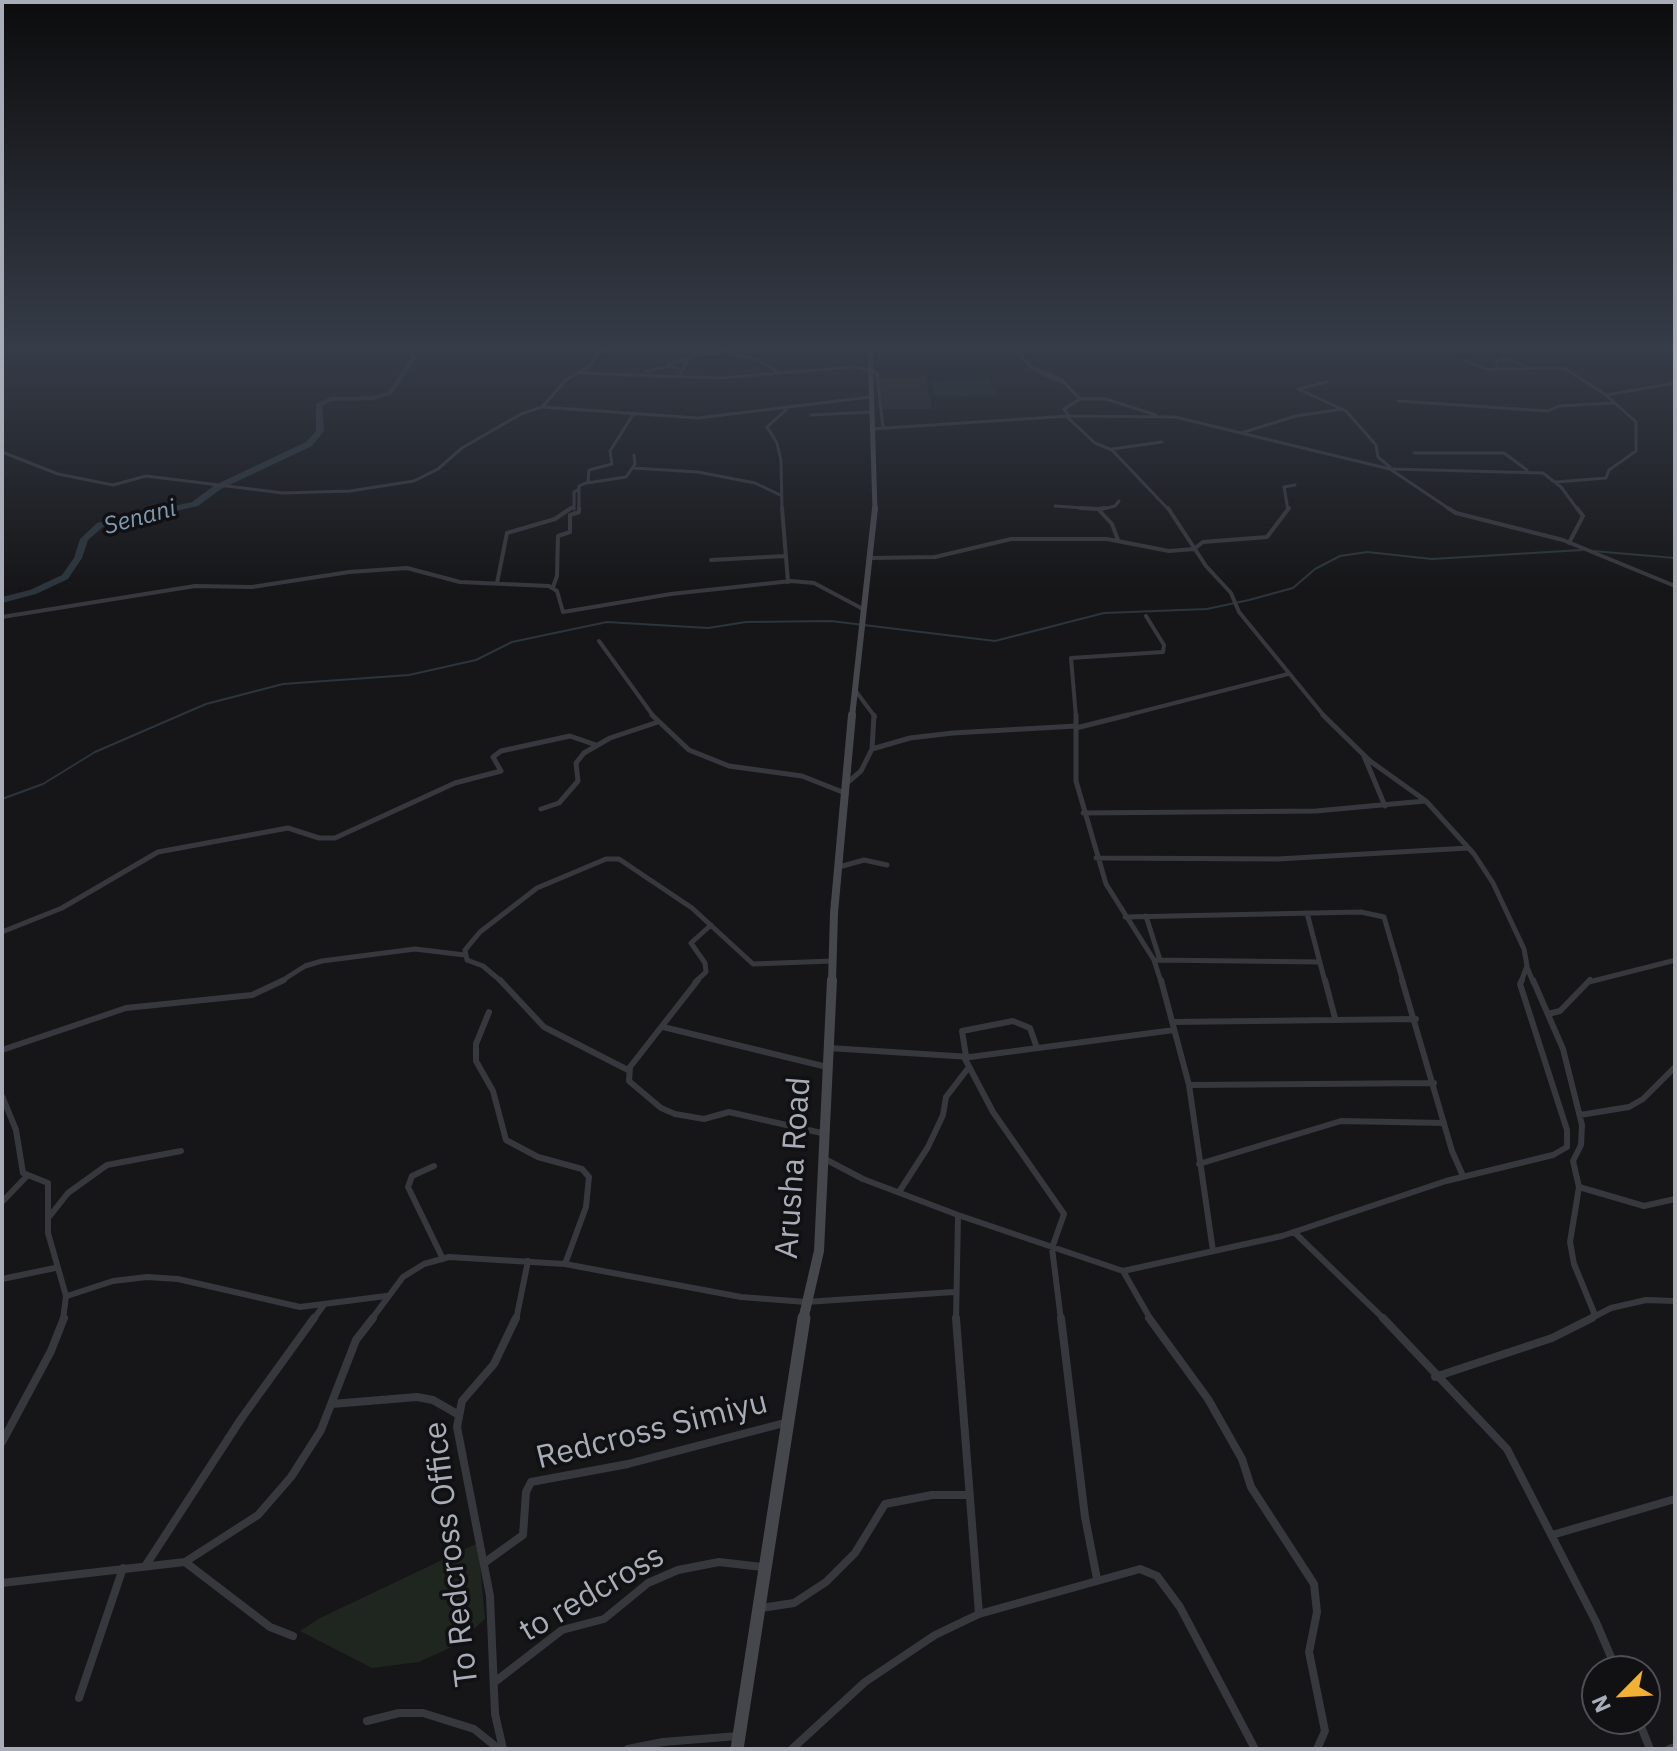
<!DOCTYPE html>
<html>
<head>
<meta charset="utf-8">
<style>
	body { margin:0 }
	#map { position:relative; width:1677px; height:1751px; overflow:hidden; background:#161618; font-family:"IBM Plex Sans",sans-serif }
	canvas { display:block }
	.frame { position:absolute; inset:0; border:4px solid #a8adb8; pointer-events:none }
	.north { position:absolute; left:1581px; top:1655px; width:80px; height:80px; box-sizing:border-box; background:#111113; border:2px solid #4d4f55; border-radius:50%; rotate:246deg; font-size:22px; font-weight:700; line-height:32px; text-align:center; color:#a8adb8 }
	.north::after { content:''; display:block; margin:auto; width:28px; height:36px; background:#f2b134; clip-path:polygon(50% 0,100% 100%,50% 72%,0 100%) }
</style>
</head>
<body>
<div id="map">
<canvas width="1677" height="1751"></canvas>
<div class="frame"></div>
<div class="north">N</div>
</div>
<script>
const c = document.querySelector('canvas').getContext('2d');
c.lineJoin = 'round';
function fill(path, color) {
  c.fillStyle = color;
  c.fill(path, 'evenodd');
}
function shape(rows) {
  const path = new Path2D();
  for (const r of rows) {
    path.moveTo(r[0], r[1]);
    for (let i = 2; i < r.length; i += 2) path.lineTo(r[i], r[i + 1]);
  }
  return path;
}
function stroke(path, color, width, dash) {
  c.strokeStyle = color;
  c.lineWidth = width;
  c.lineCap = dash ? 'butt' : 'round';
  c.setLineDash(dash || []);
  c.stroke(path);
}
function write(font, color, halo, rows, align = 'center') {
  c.font = font + ' "IBM Plex Sans",sans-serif';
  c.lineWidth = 7;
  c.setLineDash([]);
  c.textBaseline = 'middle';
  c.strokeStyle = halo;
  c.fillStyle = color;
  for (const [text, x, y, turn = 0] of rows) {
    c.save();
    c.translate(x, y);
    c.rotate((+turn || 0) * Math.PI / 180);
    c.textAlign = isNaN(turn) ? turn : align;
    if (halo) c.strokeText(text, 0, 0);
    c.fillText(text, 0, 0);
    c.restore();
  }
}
const built = shape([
	[925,377,932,409,883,409,879,378]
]);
const green = shape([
	[989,378,998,395,937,397,930,381],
	[478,1543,485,1619,456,1645,419,1662,372,1668,300,1631,320,1618]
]);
const stream = shape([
	[1593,551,1675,558],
	[2,799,43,784,95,752,206,704,283,684,409,675,476,660,512,642,607,622,708,628,746,622,831,621,995,641,1104,613,1207,609,1249,600,1293,588,1315,569,1340,556,1367,552,1432,559,1582,550]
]);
const river = shape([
	[399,347,405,347,417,357,392,394,374,400,332,401,322,406,324,431,312,446,221,489,198,506,103,527,88,540,82,558,68,579,36,594,2,603,2,597,30,590,62,575,74,558,80,539,97,523,192,502,215,485,306,442,316,431,316,404,331,397,373,396,388,392,411,357,399,347]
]);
const minorFar4 = shape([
	[706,347,760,361,778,372],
	[778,347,781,350],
	[960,347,1014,348,1031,367,1062,380,1080,399,1064,409,1069,416],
	[601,352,626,347],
	[1503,356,1531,369],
	[1463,359,1485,369,1564,368,1606,395],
	[667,364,689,358],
	[870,368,877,374,883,428],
	[1033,369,1067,385],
	[1498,369,1496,361,1507,359],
	[646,371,671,366,682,371],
	[580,373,720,378,853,367,869,370],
	[680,374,691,354,717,353],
	[1327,382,1298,389,1346,411,1376,445,1378,457,1390,467],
	[1080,399,1106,399,1156,415],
	[1398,401,1548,411,1559,406,1614,403],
	[542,407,698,418,870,397],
	[811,415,871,412],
	[1066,416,1095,443,1112,450,1169,510],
	[871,429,1069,416,1175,417,1390,469,1451,510],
	[1241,433,1296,416,1343,409],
	[1112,449,1162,442],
	[2,452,58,474,113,485,146,476,283,493,350,491,414,481,438,469,462,448,521,414,542,407,566,380,590,366,602,347],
	[1414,453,1504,453,1527,470],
	[633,468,698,472,755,483,780,495],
	[1392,469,1543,473,1561,487,1578,510],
	[1556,482,1606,478,1609,470,1636,451,1636,422,1606,395,1675,383],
	[587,483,626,477,635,464,634,455],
	[1055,506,1098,509],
	[574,509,574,492,579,489],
	[569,510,574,506],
	[579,510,579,486,588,482,589,470,612,464,610,451,634,413],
	[782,510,781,460,777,443,767,427,786,410],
	[1099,510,1115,506,1119,501],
	[1288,510,1284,487,1295,485]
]);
const minorFar3 = shape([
	[782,508,788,582],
	[1080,508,1098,509],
	[1105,508,1098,509,1112,524,1118,540],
	[1168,508,1206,566,1231,593,1239,612,1325,717],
	[1448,508,1456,513,1563,540,1675,586],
	[1569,543,1583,516,1577,508],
	[871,558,935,557,1011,539,1107,539,1169,551,1194,549,1203,542,1267,537,1289,508],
	[711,560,785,556],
	[497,583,507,533,555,519,571,508],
	[553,587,557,576,558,536,570,532,570,515,579,512,579,508],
	[2,617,195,586,252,587,349,572,407,568,460,582,549,586,557,591,563,612,671,594,791,581,814,583,863,609],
	[599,641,654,717],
	[855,690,875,717],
	[1076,717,1071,658,1163,652,1164,645,1146,616],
	[1120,717,1288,674]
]);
const minorFar2 = shape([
	[652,715,689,750,729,766,802,776,845,793],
	[1076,715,1076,781,1106,884,1154,960,1161,982],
	[1323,715,1370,761,1426,801,1474,854,1493,883,1524,949,1527,966,1521,982],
	[1076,728,1128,715],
	[872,749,910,738,953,733,1076,726],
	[1364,756,1385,806],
	[847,783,861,771,872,749,874,715],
	[541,809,559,803,578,781,576,763,584,753,610,738,658,722],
	[1083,813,1316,811,1425,801],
	[1096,858,1278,859,1468,848],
	[839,867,864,860,887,865],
	[1307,913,1325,982],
	[1146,916,1160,960],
	[1125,917,1361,912,1384,917,1403,982],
	[2,932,62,908,158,852,288,828,319,838,335,838,455,783,501,771,493,757,501,751,570,736,596,745],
	[1154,960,1320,962],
	[1527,967,1533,982],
	[280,982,305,966,322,961,415,949,465,955],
	[502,982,483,966,467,960,465,950,480,932,537,888,606,859,619,859,692,908,753,964,832,961],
	[695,982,706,972,705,963,691,943,711,925],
	[1589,982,1672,961]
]);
const minorFar1 = shape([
	[500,980,544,1027,628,1070],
	[698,980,630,1067,629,1081,661,1108,675,1114,704,1119,729,1112,826,1134],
	[1161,980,1189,1085,1213,1251],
	[1325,980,1335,1018],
	[1402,980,1452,1151,1463,1176],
	[1533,980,1563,1049,1582,1125,1581,1145,1573,1161,1579,1187,1570,1242,1574,1264,1595,1315],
	[489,1012,476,1044,476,1061,493,1091,506,1140,538,1157,582,1169,589,1177,586,1207,565,1264],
	[1548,1014,1560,1011,1590,980],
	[1172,1022,1416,1019],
	[663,1027,827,1067],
	[829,1048,970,1057,1174,1030],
	[2,1050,126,1008,252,995,284,980],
	[966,1056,962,1031,1013,1021,1030,1028,1037,1048],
	[964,1057,993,1112,1064,1214,1052,1248,1061,1320],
	[1189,1085,1434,1083],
	[2,1096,16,1130,23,1173,48,1183,48,1233,66,1296,63,1320],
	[1580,1115,1629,1107,1643,1099,1675,1067],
	[823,1158,863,1179,958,1215,1123,1271,1282,1236,1446,1181,1553,1155,1567,1147,1567,1130,1520,984,1522,980],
	[1199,1164,1341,1121,1444,1123],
	[434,1166,412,1176,408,1187,443,1259],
	[1579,1187,1644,1206,1675,1199],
	[899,1192,928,1147,943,1115,946,1097,969,1067],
	[2,1202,27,1176],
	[49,1217,68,1193,107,1165,181,1151],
	[1294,1232,1385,1320],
	[1123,1271,1151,1320],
	[2,1279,55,1268],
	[67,1296,113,1281,147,1277,178,1279,300,1307,386,1296],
	[313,1320,323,1306],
	[371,1320,403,1277,424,1264,449,1257,565,1264,741,1297,806,1302,954,1292],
	[516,1320,528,1261],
	[956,1320,958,1216],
	[1588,1320,1611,1308,1646,1300,1675,1301]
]);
const minor = shape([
	[956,1318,979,1614],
	[1061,1318,1085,1517,1097,1579],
	[1149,1318,1208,1399,1242,1459,1251,1487,1314,1584,1317,1612,1309,1652,1325,1731,1317,1749],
	[1383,1318,1507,1449,1596,1622,1617,1671],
	[1435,1377,1552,1338,1592,1318],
	[332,1404,417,1397,433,1400,459,1415],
	[2,1442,51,1351,64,1318],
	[1552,1535,1675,1499],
	[185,1562,270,1627,293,1636],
	[484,1563,523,1535,526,1492,531,1482,628,1464,788,1422],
	[146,1565,241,1419,314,1318],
	[2,1583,185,1562,258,1515,291,1477,321,1430,356,1340,373,1318],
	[761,1608,794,1603,826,1582,855,1553,885,1504,932,1495,969,1495],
	[496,1681,562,1630,604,1619,648,1583,678,1570,719,1562,762,1567],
	[79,1698,123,1568],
	[1638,1719,1650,1749],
	[367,1721,399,1713,423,1713,474,1729,499,1749],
	[503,1749,495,1714,490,1596,457,1427,462,1401,494,1364,516,1318],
	[628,1749,663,1742,738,1736],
	[792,1749,865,1682,935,1635,979,1614,1140,1569,1157,1576,1180,1607,1255,1749],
	[1669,1749,1675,1747]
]);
const secondaryFar4 = shape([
	[870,347,875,510]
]);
const secondaryFar3 = shape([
	[852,717,875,508]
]);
const secondaryFar2 = shape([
	[832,982,834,913,852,715]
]);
const secondaryFar1 = shape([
	[803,1320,819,1251,832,980]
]);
const secondary = shape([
	[737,1749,804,1318]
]);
const farWaternames = [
	["Senani",140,518,-15]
];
const nearStreetnames = [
	["Arusha Road",794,1168,-86],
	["Redcross Simiyu",652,1431,-14],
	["To Redcross Office",452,1554,-97],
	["to redcross",592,1594,-30]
];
fill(built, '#222225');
fill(green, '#1e261f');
stroke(stream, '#2c353c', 2);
fill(river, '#2c353c');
stroke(minorFar4, '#37383d', 3);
stroke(minorFar3, '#37383d', 4);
stroke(minorFar2, '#37383d', 5);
stroke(minorFar1, '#37383d', 6);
stroke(minor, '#37383d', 8);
stroke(secondaryFar4, '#45474d', 5);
stroke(secondaryFar3, '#45474d', 6);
stroke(secondaryFar2, '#45474d', 8);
stroke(secondaryFar1, '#45474d', 10);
stroke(secondary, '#45474d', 13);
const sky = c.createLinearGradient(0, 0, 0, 592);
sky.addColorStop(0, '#0c0c0d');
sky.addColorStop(0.59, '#363c48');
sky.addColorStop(1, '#363c4800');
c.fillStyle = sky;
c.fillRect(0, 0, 1677, 592);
write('italic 24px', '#7f9bb3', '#111113', farWaternames);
write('32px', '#a8adb8', '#111113', nearStreetnames);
</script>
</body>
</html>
